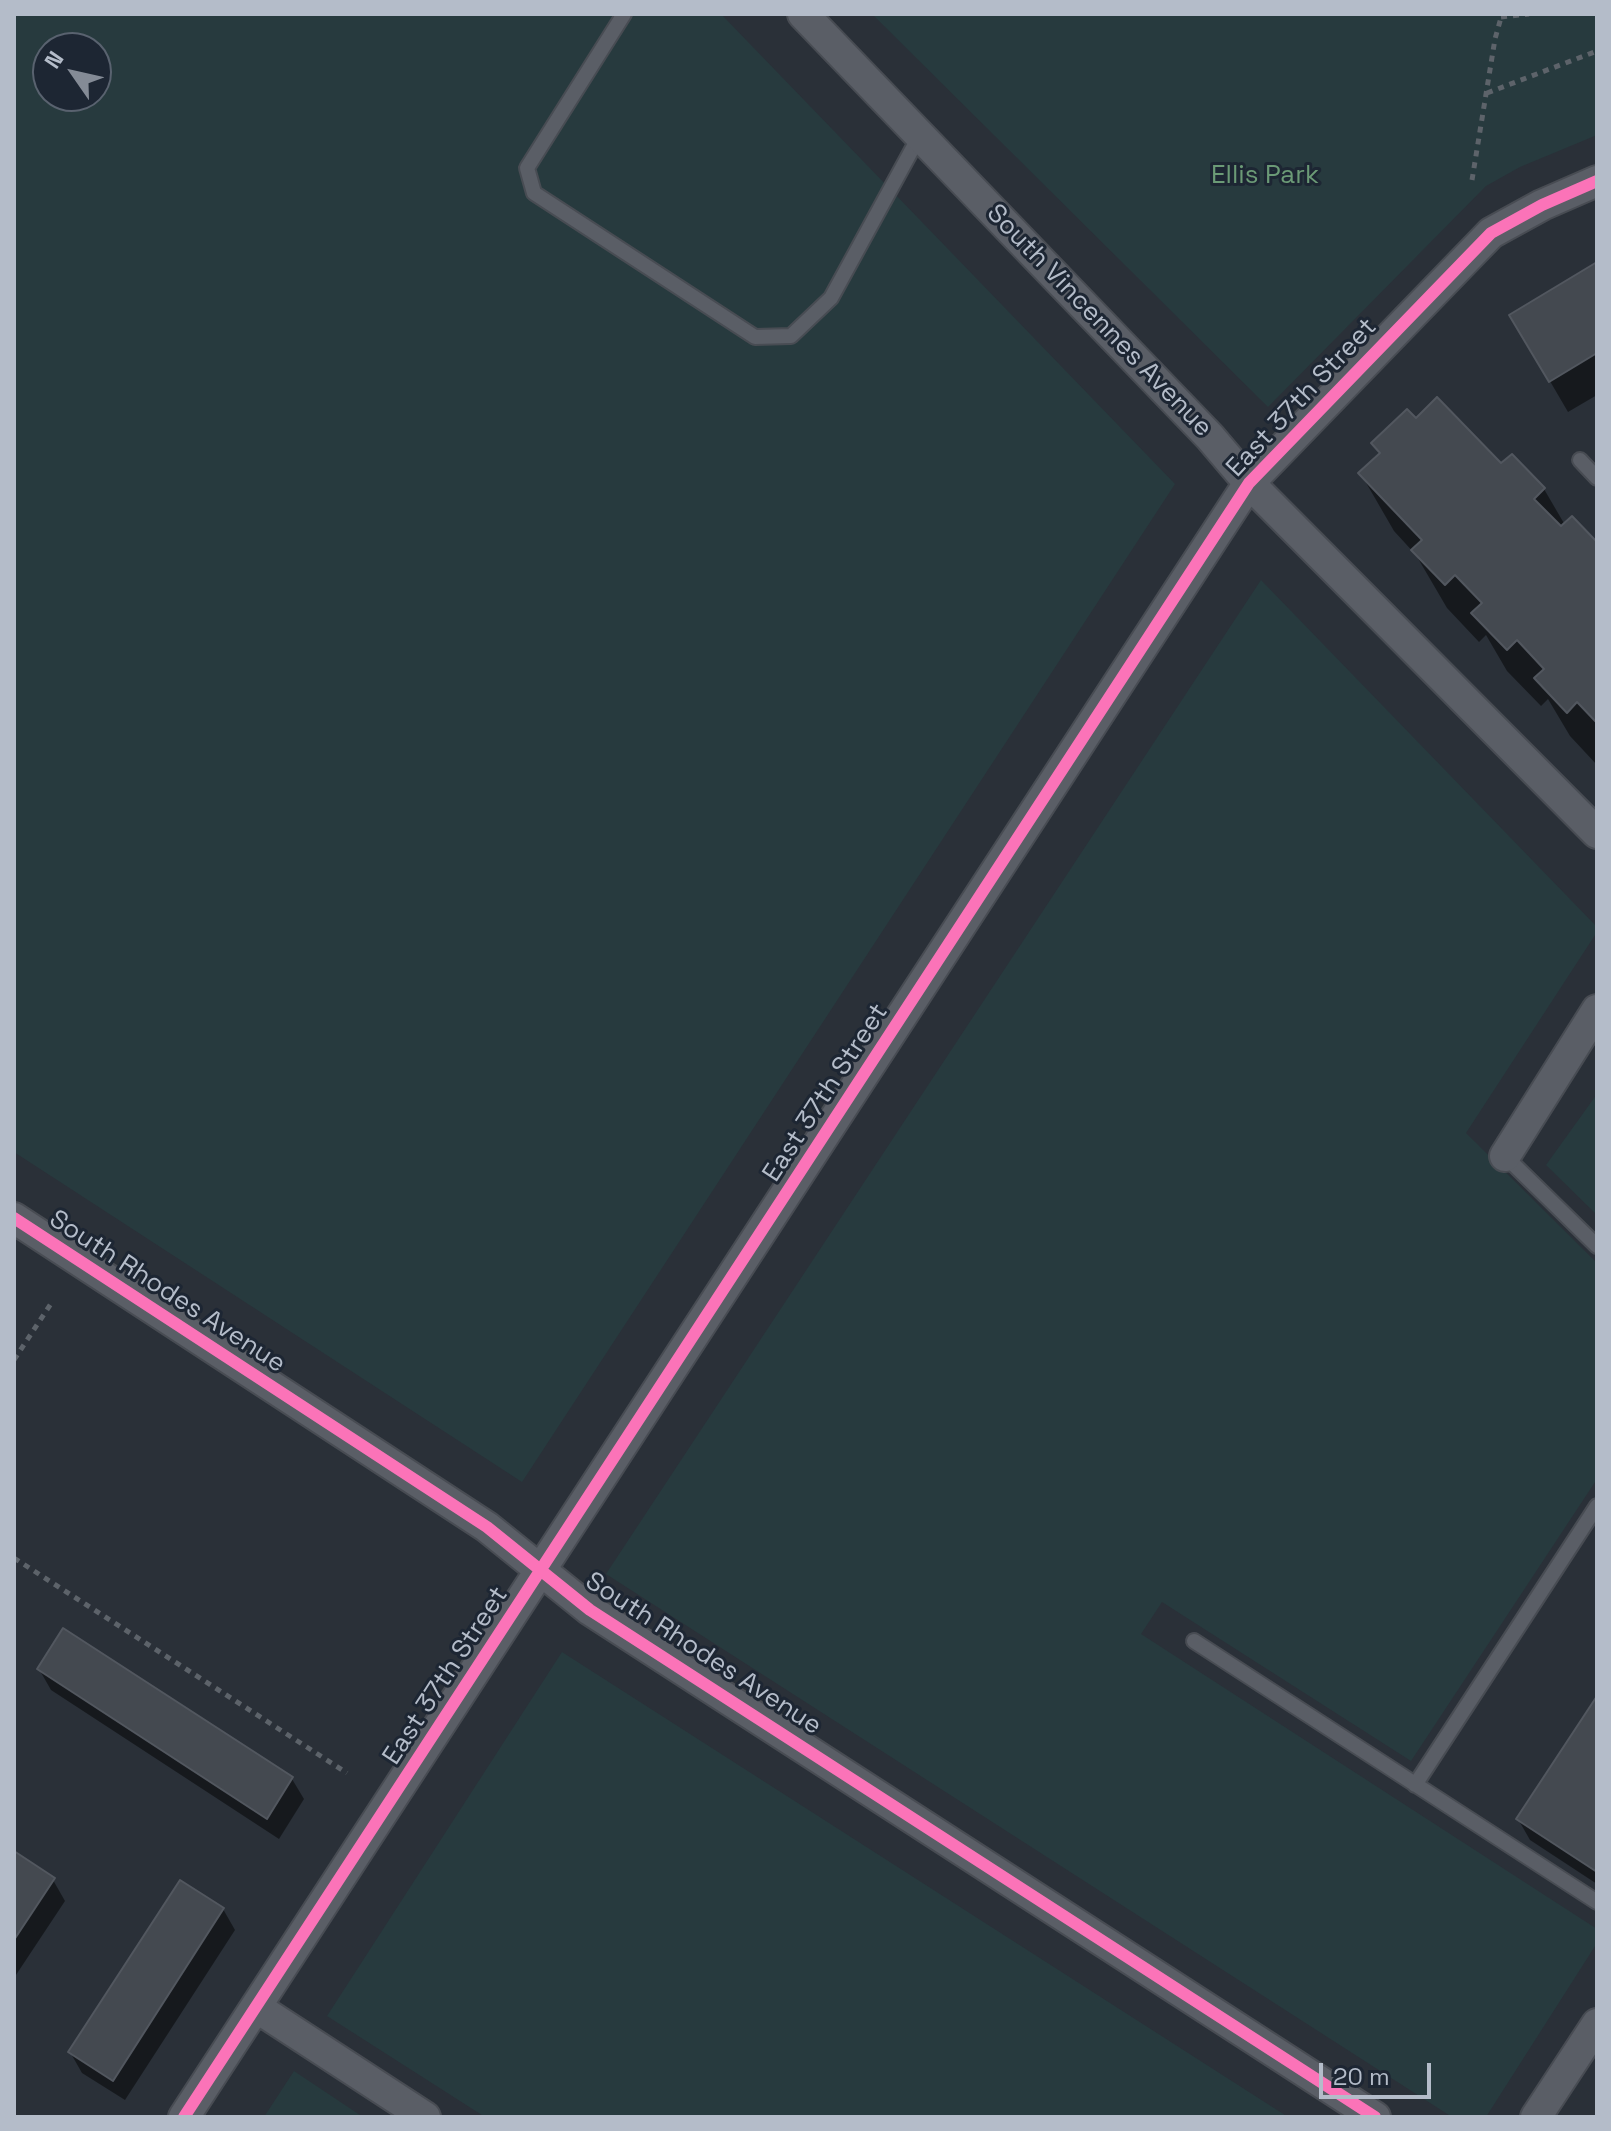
<!DOCTYPE html>
<html>
<head>
<meta charset="utf-8">
<style>
	body { margin:0 }
	#map { position:relative; width:1611px; height:2131px; overflow:hidden; background:#2a3038; font-family:"Space Grotesk",sans-serif }
	canvas { display:block }
	.frame { position:absolute; inset:0; border:16px solid #b4bcc9; pointer-events:none }
	.north { position:absolute; left:32px; top:32px; width:80px; height:80px; box-sizing:border-box; background:#1d2633; border:2px solid #59626f; border-radius:50%; rotate:304deg; font-size:22px; font-weight:700; line-height:32px; text-align:center; color:#b4bcc9 }
	.north::after { content:''; display:block; margin:auto; width:28px; height:36px; background:#848b96; clip-path:polygon(50% 0,100% 100%,50% 72%,0 100%) }
	.scale { position:absolute; left:1319px; top:2063px; width:112px; height:36px; box-sizing:border-box; border:4px solid #b4bcc9; border-top:0; padding-left:10px; font-size:24px; line-height:28px; white-space:nowrap; color:#b4bcc9; -webkit-text-stroke:6px #1d2633; paint-order:stroke }
</style>
</head>
<body>
<div id="map">
<canvas width="1611" height="2131"></canvas>
<div class="frame"></div>
<div class="north">N</div>
<div class="scale">20 m</div>
</div>
<script>
const c = document.querySelector('canvas').getContext('2d');
c.lineJoin = 'round';
function fill(path, color) {
  c.fillStyle = color;
  c.fill(path, 'evenodd');
}
function shape(rows) {
  const path = new Path2D();
  for (const r of rows) {
    path.moveTo(r[0], r[1]);
    for (let i = 2; i < r.length; i += 2) path.lineTo(r[i], r[i + 1]);
  }
  return path;
}
function stroke(path, color, width, dash) {
  c.strokeStyle = color;
  c.lineWidth = width;
  c.lineCap = dash ? 'butt' : 'round';
  c.setLineDash(dash || []);
  c.stroke(path);
}
function write(font, color, halo, rows, align = 'center') {
  c.font = font + ' "Space Grotesk",sans-serif';
  c.lineWidth = 6;
  c.setLineDash([]);
  c.textBaseline = 'middle';
  c.strokeStyle = halo;
  c.fillStyle = color;
  for (const [text, x, y, turn = 0] of rows) {
    c.save();
    c.translate(x, y);
    c.rotate((+turn || 0) * Math.PI / 180);
    c.textAlign = isNaN(turn) ? turn : align;
    if (halo) c.strokeText(text, 0, 0);
    c.fillText(text, 0, 0);
    c.restore();
  }
}
const green = shape([
	[14,14,721,14,1175,484,522,1482,14,1152],
	[48,48,96,48,96,96,48,96],
	[872,14,1597,14,1597,135,1520,167,1486,186,1268,407],
	[1261,580,1597,927,1597,932,1466,1133,1597,1263,1597,1479,1411,1761,1162,1602,1141,1634,1597,1929,1597,1943,1486,2117,1452,2117,606,1574],
	[1597,1094,1597,1215,1546,1165],
	[562,1652,1288,2117,485,2117,327,2016],
	[294,2071,363,2117,264,2117]
]);
const shadow = shape([
	[1597,265,1597,395,1568,412,1512,316],
	[1416,421,1544,489,1565,525,1597,545,1597,765,1570,736,1548,699,1541,706,1507,671,1486,635,1479,642,1447,608,1416,555,1394,531,1361,474,1380,455,1373,444],
	[39,1669,292,1779,304,1799,279,1839,51,1690],
	[1597,1699,1597,1884,1530,1840,1518,1819],
	[14,1854,53,1880,65,1901,14,1978],
	[223,1909,235,1930,125,2100,82,2073,70,2052]
]);
const building = shape([
	[1597,262,1597,353,1549,382,1509,315,1597,262],
	[1437,397,1501,463,1512,454,1545,488,1534,499,1561,526,1572,516,1597,542,1597,723,1577,702,1567,713,1534,678,1544,669,1517,640,1507,650,1471,613,1482,603,1455,575,1445,585,1411,550,1422,540,1358,473,1380,453,1371,443,1407,409,1416,418,1437,397],
	[63,1628,293,1777,267,1819,37,1669,63,1628],
	[1597,1696,1597,1872,1516,1819,1597,1696],
	[14,1851,55,1878,14,1940,14,1851],
	[180,1880,224,1908,113,2081,68,2052,180,1880]
]);
const path = shape([
	[1501,17,1529,14],
	[1487,93,1597,51],
	[1472,180,1495,39,1502,14],
	[14,1360,52,1302],
	[14,1558,347,1773]
]);
const lane = shape([
	[624,14,527,168,534,193,755,337,791,336,831,298,920,135],
	[1580,460,1597,478],
	[1505,1156,1597,1246],
	[1194,1641,1597,1902],
	[1415,1785,1597,1506]
]);
const street = shape([
	[803,14,1210,437,1249,483,1597,833],
	[1505,1156,1597,1010],
	[14,1218,487,1527,590,1610,1375,2117],
	[256,2007,425,2117],
	[184,2117,1249,483,1491,233,1542,205,1597,181],
	[1536,2117,1597,2024]
]);
const cycleway = shape([
	[14,1218,487,1527,590,1610,1375,2117],
	[184,2117,1249,483,1491,233,1542,205,1597,181]
]);
const parkNames = [
	["Ellis Park",1265,176]
];
const streetNames = [
	["South Vincennes Avenue",1099,321,46],
	["East 37th Street",1302,398,-47],
	["East 37th Street",826,1093,-57],
	["South Rhodes Avenue",167,1292,33],
	["South Rhodes Avenue",703,1654,33],
	["East 37th Street",446,1676,-57]
];
fill(green, '#273a3e');
fill(shadow, '#0007');
fill(building, '#444950');
stroke(building, '#52575f', 2);
stroke(lane, '#484c53', 18);
stroke(street, '#484c53', 34);
stroke(path, '#5d636a', 5, [6, 6]);
stroke(lane, '#5a5e66', 14);
stroke(street, '#5a5e66', 30);
stroke(cycleway, '#fb73b8', 12);
write('26px', '#6b9a76', '#1d2633', parkNames);
write('26px', '#b4bcc9', '#1d2633', streetNames);
</script>
</body>
</html>
